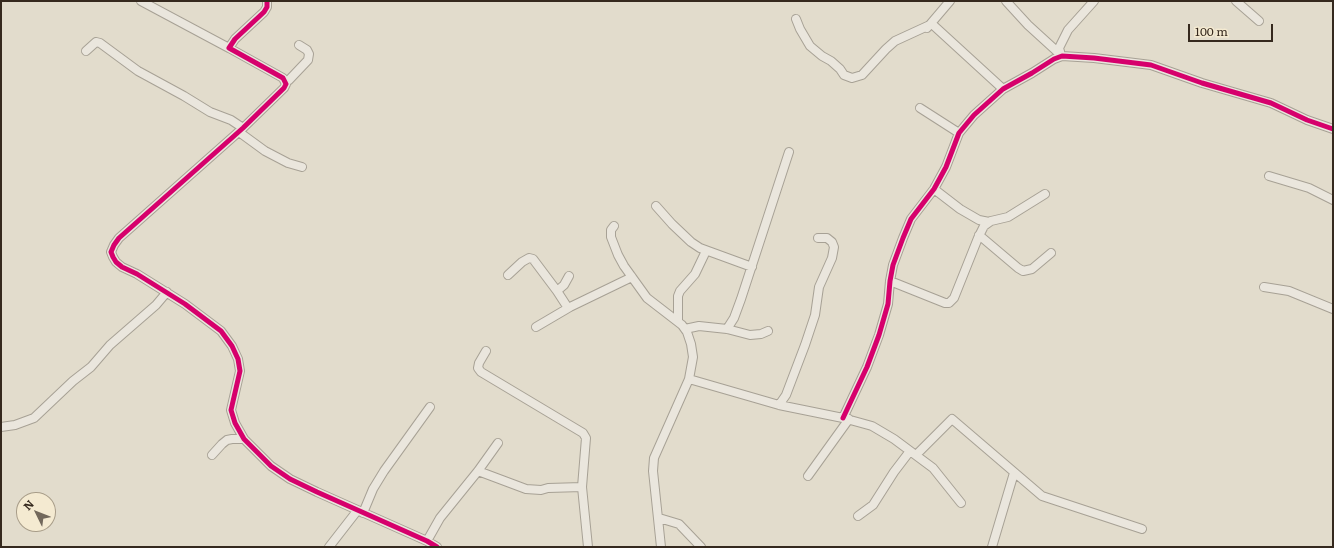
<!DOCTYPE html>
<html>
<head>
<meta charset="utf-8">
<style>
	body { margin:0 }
	#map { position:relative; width:1334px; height:548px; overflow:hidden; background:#e2dccc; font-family:Literata,serif }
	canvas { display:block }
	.frame { position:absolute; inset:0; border:2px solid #35291e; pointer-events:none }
	.north { position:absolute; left:16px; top:492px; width:40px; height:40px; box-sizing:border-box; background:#f4ead1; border:1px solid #a89d89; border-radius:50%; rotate:313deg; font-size:11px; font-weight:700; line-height:16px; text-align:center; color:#35291e }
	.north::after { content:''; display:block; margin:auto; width:14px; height:18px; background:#72685b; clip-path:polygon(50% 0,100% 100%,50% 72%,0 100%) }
	.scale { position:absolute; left:1188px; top:24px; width:85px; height:18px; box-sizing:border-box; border:2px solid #35291e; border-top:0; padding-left:5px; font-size:12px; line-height:14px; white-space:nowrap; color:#35291e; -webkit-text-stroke:3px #f4ead1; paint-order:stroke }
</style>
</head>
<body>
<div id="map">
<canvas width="1334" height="548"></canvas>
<div class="frame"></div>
<div class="north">N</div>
<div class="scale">100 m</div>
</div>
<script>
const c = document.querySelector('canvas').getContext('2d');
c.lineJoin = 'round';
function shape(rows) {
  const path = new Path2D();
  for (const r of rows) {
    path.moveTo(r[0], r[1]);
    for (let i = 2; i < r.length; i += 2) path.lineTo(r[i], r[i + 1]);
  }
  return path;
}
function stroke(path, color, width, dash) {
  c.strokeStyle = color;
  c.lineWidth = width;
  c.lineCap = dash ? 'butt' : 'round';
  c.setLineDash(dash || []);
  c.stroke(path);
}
const minor = shape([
	[141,1,229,48],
	[267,1,267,7,264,12,235,39,229,48,283,78,286,84,284,88,243,128,119,238,114,245,111,252,113,257,116,262,122,267,137,274,185,304,221,331,232,346,238,359,240,371,231,410,235,423,244,439,271,466,290,479,317,492,427,541,437,547],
	[1006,1,1028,25,1062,56],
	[1236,1,1259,21],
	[796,19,800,29,810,46,822,56,831,61,840,69,844,75,852,78,862,75,886,49,895,41,932,24,1003,89],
	[927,28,950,1],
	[86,51,96,42,100,43,138,71,184,96,210,112,231,120,243,128],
	[1061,55,1059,48,1068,30,1094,1],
	[285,81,289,80,308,60,309,54,307,50,299,45],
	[920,108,959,133],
	[239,132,265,151,288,163,302,167],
	[1269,176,1309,188,1333,200],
	[934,189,960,209,979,220,989,222],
	[656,206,672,224,691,242,700,248,752,267],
	[614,226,611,230,611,237,618,255,624,266,647,298,682,325,687,332,691,344,693,357,689,379,654,458,653,471,661,547],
	[979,235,1018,268,1023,271,1032,269,1051,253],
	[508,275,522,262,529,258,533,259,557,291,568,308],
	[890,281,945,303,949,303,954,298,978,238,984,226,991,221,1008,217,1045,194],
	[1264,287,1289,291,1333,309],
	[557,291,564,285,569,276],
	[678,321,678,296,680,291,695,274,706,251],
	[536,327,570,307,632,277],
	[685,329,699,326,727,329,750,335,761,334,768,331],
	[727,329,734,318,741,299,789,152],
	[486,351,479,363,478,368,481,372,583,433,586,438,582,487,588,547],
	[689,379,779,405,843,418,872,426,894,439,933,468,961,503],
	[779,405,786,395,805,345,815,315,819,287,832,258,834,247,832,242,827,238,818,238],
	[843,418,867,367,879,335,888,304,890,281,893,265,903,238,911,219,934,189,946,167,959,133,974,115,1003,89,1032,73,1054,59,1062,56,1094,58,1151,65,1202,83,1271,103,1307,120,1333,129],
	[1,427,15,425,34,418,73,381,91,367,110,345,156,305,167,292],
	[212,455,222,444,227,440,232,439,244,439],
	[916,455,952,419,1042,496,1142,529],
	[478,471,526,489,541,490,548,488,582,487],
	[808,476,849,419],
	[363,513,373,489,384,471,430,407],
	[858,516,873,505,894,472,910,451],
	[659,518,679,524,701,547],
	[427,541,440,518,478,471,498,443],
	[329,547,357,511],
	[992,547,1014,473]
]);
const cycleway = shape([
	[267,1,267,7,264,12,235,39,229,48,283,78,286,84,284,88,243,128,119,238,114,245,111,252,113,257,116,262,122,267,137,274,185,304,221,331,232,346,238,359,240,371,231,410,235,423,244,439,271,466,290,479,317,492,427,541,437,547],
	[843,418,867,367,879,335,888,304,890,281,893,265,903,238,911,219,934,189,946,167,959,133,974,115,1003,89,1032,73,1054,59,1062,56,1094,58,1151,65,1202,83,1271,103,1307,120,1333,129]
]);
stroke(minor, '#a7a195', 10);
stroke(minor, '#eae6dd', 8);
stroke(cycleway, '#d6006c', 5);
</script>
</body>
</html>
